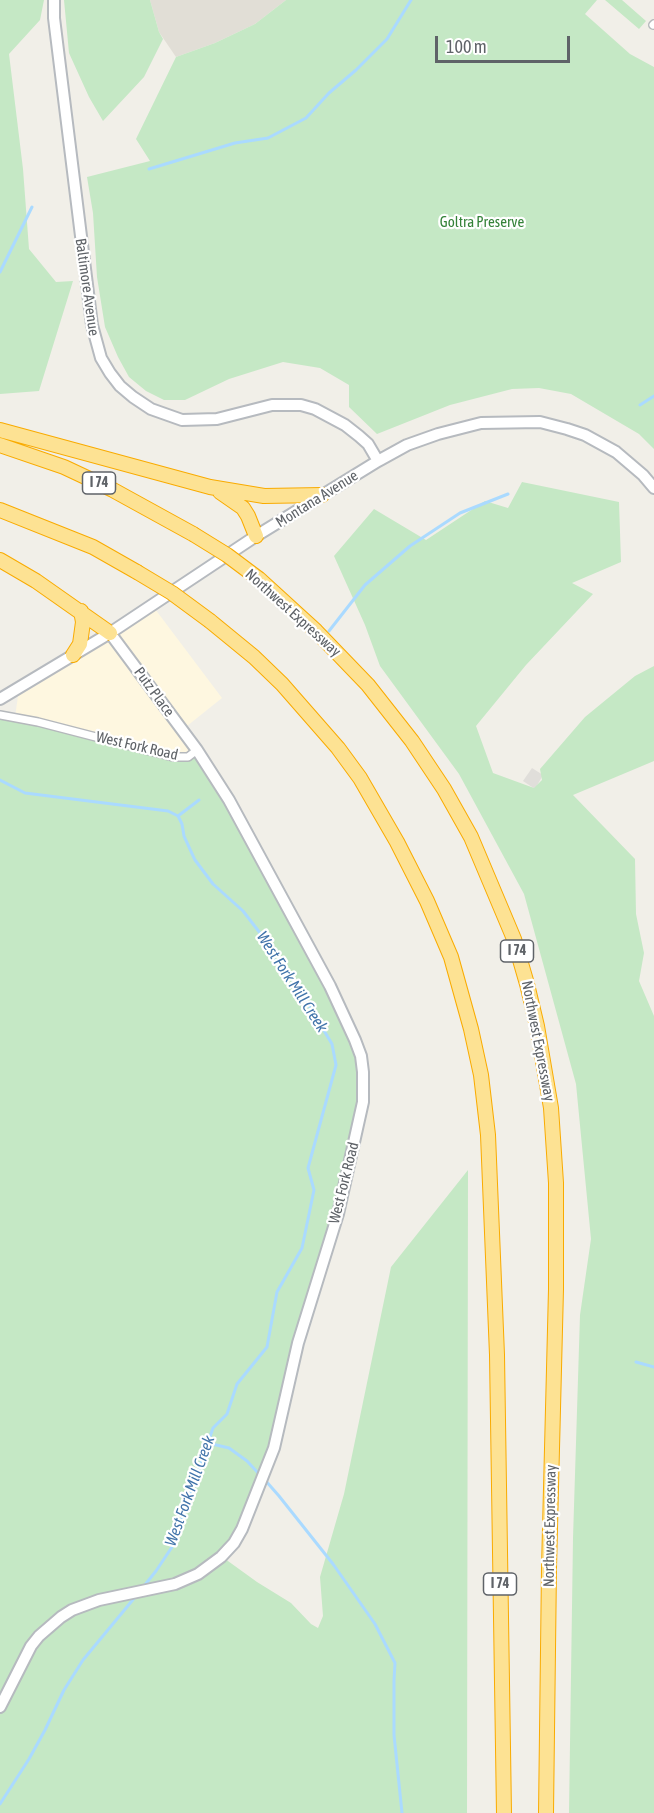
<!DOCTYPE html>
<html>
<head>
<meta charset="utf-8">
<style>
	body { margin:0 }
	#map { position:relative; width:654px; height:1813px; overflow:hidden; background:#f1efe8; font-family:"Asap Condensed",sans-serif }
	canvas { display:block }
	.scale { position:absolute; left:435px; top:36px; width:135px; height:27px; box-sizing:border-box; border:3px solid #5f6368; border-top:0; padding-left:8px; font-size:18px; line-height:21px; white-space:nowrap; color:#5f6368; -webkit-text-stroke:4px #fff; paint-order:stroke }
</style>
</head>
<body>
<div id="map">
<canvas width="654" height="1813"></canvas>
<div class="scale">100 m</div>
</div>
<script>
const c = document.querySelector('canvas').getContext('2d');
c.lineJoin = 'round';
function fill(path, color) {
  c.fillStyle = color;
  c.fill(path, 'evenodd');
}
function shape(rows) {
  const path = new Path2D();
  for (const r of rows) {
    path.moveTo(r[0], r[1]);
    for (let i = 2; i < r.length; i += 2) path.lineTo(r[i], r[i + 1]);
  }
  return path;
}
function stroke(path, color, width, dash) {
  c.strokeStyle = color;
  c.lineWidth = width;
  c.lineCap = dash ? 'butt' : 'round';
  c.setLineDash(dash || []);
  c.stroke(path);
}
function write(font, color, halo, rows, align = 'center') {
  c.font = font + ' "Asap Condensed",sans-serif';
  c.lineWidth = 4.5;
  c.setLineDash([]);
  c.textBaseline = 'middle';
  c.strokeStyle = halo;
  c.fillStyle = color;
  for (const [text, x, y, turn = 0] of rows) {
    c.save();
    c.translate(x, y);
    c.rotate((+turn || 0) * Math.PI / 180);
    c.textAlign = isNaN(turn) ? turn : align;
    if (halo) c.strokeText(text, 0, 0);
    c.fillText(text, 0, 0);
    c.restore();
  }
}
const commercial = shape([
	[152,605,222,698,182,730,197,750,188,757,173,757,15,717,19,689]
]);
const industrial = shape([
	[532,768,543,775,535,789,523,781]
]);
const education = shape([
	[150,0,286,0,255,24,215,43,176,57,159,32]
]);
const green = shape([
	[0,0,44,0,40,20,9,54,23,169,29,249,56,282,73,281,39,391,0,394],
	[64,0,150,0,159,32,163,39,144,77,103,121,89,97,69,53],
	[286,0,597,0,585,14,630,54,654,67,654,449,639,434,571,394,539,388,512,389,450,405,377,434,349,407,349,385,320,368,283,362,229,379,185,400,164,400,146,391,129,377,118,357,105,327,97,277,93,213,87,177,150,161,136,139,176,57,215,43,255,24],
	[605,0,622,0,646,21,639,29],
	[522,482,619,502,621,562,572,583,593,594,526,665,476,726,493,773,534,788,542,780,540,769,585,717,635,676,654,666,654,761,573,795,635,859,636,914,644,953,639,981,654,1016,654,1813,569,1813,573,1538,580,1315,591,1239,576,1084,524,894,459,774,380,666,365,625,334,556,374,509,426,540,485,501,508,508],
	[0,715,173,757,188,757,197,750,355,1040,363,1102,279,1426,242,1529,221,1556,257,1582,291,1603,311,1624,318,1628,323,1616,320,1577,344,1494,391,1267,468,1170,467,1813,0,1813]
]);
const stream = shape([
	[149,169,235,143,268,138,306,118,329,93,356,70,387,39,411,0],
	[0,272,32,207],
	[640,405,654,396],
	[329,631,365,585,410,546,460,513,508,494],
	[0,780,25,793,168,811,178,816,182,824,184,836,195,860,213,884,243,911,260,933,270,955,296,984,332,1044,336,1065,308,1168,314,1190,302,1248,277,1292,267,1347,237,1384,227,1414,213,1428,172,1547,156,1571,144,1586],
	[178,816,199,800],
	[636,1362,654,1367],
	[208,1443,229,1448,247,1461,260,1475],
	[265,1480,279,1496,333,1564,375,1624,395,1663,394,1680,394,1735,402,1813],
	[0,1804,29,1759,45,1730,64,1690,83,1660,136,1596]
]);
const street = shape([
	[653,25,654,24],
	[0,715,38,722,173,757,188,757,197,750]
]);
const secondary = shape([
	[54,0,54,18,92,325,101,358,110,373,120,386,133,397,151,409,182,420,217,419,272,405,301,405,315,409,345,425,359,436,368,444,378,461],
	[0,699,110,633,256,536,378,461,407,445,438,434,481,423,540,422,567,429,585,435,616,452,643,475,654,488],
	[0,1707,31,1646,39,1636,61,1617,72,1610,99,1600,175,1584,198,1574,221,1557,234,1543,242,1529,274,1448,298,1343,338,1214,363,1102,363,1072,361,1056,355,1040,330,986,229,800,197,750,110,633]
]);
const highway = shape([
	[0,430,210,487,264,496,322,495],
	[0,445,64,467,113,490,193,534],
	[220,492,243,508,248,516,256,536],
	[0,510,93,547,137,572],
	[0,560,36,581,110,633],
	[259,579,316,631,368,685,412,741,444,789,471,837,514,939,527,984,537,1026,551,1108,556,1183,556,1289,549,1568,546,1813],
	[210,621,254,657,282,684,338,748,360,778,397,842,427,901,451,957,471,1029,481,1075,488,1135,497,1355,504,1813],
	[73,655,80,644,83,622,81,611]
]);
const highwayBridge = shape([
	[193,534,227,555,259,579],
	[137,572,172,593,210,621]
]);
const shields = [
	[99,483,33],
	[517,951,33],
	[500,1584,33]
];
const shieldNames = [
	["I 74",99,483],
	["I 74",517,951],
	["I 74",500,1584]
];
const parkNames = [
	["Goltra Preserve",482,222]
];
const streetNames = [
	["Baltimore Avenue",87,287,82],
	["Montana Avenue",317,499,-32],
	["Northwest Expressway",293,613,42],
	["Putz Place",154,692,54],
	["West Fork Road",137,746,13],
	["Northwest Expressway",538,1041,79],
	["West Fork Road",344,1183,-76],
	["Northwest Expressway",550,1526,-89]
];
const waterNames = [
	["West Fork Mill Creek",292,982,57],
	["West Fork Mill Creek",190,1491,-70]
];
fill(commercial, '#fef7e0');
fill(industrial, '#e0deda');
fill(education, '#e1ded6');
fill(green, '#c5e8c5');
stroke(stream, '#aadaff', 3);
stroke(street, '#b5b8bc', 10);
stroke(secondary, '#b6babf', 14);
stroke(highway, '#f9ab00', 16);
stroke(street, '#fff', 7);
stroke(secondary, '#fff', 10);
stroke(highway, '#fde293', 14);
stroke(highwayBridge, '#f9ab00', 16, []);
stroke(highwayBridge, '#fde293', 14);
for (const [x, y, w] of shields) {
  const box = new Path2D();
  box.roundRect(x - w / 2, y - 11, w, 22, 4.5);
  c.fillStyle = '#fff';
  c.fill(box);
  stroke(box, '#5f6368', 1.5);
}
write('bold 14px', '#5f6368', null, shieldNames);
write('15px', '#348238', '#fff', parkNames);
write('15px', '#5f6368', '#fff', streetNames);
write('italic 16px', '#4174aa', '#fff', waterNames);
</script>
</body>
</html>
